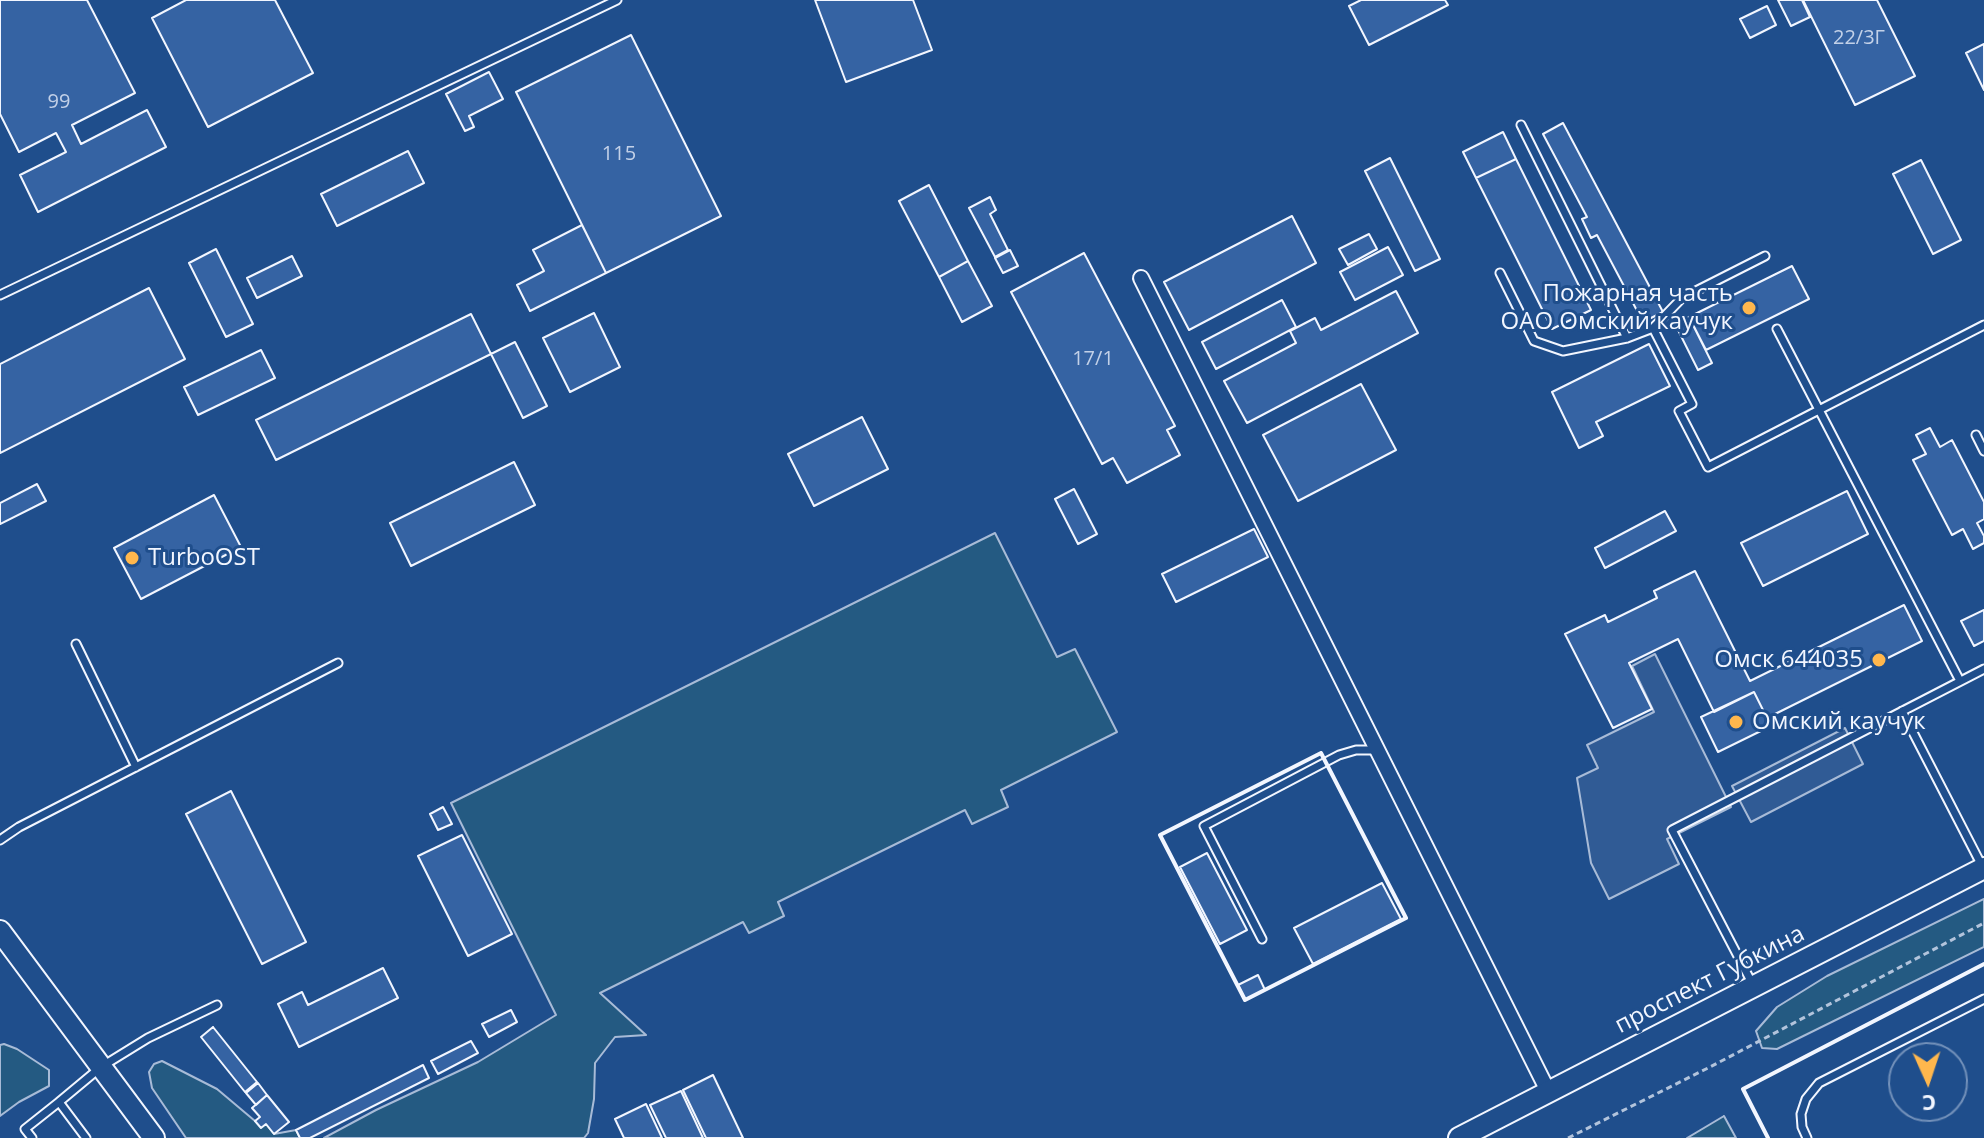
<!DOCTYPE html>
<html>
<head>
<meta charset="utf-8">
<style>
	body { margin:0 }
	#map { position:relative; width:1984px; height:1138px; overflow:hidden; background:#1f4e8c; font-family:"Open Sans",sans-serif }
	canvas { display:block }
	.north { position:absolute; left:1888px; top:1042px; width:80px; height:80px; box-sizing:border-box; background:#1f4e8c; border:2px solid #7391ba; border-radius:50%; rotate:177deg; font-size:22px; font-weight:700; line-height:32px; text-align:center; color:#f2f6ff }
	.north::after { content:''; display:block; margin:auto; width:28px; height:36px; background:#ffb74d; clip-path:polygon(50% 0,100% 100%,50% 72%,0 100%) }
</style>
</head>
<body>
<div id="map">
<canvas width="1984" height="1138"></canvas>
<div class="north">С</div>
</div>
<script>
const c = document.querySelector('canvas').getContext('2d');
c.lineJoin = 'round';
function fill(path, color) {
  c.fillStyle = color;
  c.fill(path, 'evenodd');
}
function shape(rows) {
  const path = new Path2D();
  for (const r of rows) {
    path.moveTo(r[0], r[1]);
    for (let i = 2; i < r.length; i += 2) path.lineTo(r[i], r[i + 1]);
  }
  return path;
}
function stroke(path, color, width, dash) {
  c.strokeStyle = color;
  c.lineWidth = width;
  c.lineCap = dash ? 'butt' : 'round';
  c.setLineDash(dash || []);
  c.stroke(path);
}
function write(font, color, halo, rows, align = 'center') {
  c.font = font + ' "Open Sans",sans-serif';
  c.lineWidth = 6;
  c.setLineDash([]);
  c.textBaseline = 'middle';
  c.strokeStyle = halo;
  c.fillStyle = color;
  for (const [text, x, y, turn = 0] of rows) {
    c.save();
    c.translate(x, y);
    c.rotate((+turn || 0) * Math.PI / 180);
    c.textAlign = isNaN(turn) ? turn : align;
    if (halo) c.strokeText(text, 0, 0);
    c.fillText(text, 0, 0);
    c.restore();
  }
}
const green = shape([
	[995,533,1057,657,1075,649,1117,732,1001,790,1008,807,972,824,965,810,778,902,784,916,749,933,743,922,600,993,646,1035,615,1037,595,1063,594,1099,588,1133,584,1138,324,1138,376,1110,478,1062,556,1015,451,803,995,533],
	[1984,899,1984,947,1777,1049,1762,1048,1756,1031,1777,1007,1827,976,1984,899],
	[4,1044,17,1049,49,1070,49,1086,19,1102,0,1116,0,1045,4,1044],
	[162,1061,217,1089,255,1121,266,1124,274,1134,296,1130,300,1138,186,1138,152,1088,149,1072,154,1064,162,1061],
	[1724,1116,1736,1138,1687,1138,1724,1116]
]);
const parking = shape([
	[1655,654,1731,807,1667,839,1679,864,1609,899,1591,863,1577,778,1598,768,1587,745,1654,712,1632,666,1655,654],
	[1845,728,1863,764,1751,822,1732,786,1845,728]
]);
const building = shape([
	[0,0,87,0,135,93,72,125,81,144,147,110,166,147,38,212,20,175,66,152,56,133,19,152,0,114,0,0],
	[186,0,275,0,313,73,208,127,152,18,186,0],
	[815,0,913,0,932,50,846,82,815,0],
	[1361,0,1445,0,1448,5,1369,45,1349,6,1361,0],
	[1778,0,1802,0,1810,17,1791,26,1778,0],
	[1803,0,1877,0,1915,76,1855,105,1803,0],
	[1767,6,1776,25,1750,38,1740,19,1767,6],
	[631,35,721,216,606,273,516,92,631,35],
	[1984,44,1984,90,1966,53,1984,44],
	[489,72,503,99,469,116,474,127,465,131,446,94,489,72],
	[1563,123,1663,312,1643,322,1597,235,1591,238,1582,219,1587,217,1543,134,1563,123],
	[1503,132,1516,159,1476,178,1463,152,1503,132],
	[408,151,424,183,337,226,321,194,408,151],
	[1390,158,1440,259,1415,271,1365,171,1390,158],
	[1516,159,1591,310,1552,329,1476,178,1516,159],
	[1921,160,1961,240,1933,254,1893,174,1921,160],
	[929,185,968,261,939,277,899,201,929,185],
	[990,197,996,210,990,214,1008,250,995,257,969,208,990,197],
	[1292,216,1316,263,1189,330,1164,282,1292,216],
	[582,225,606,273,530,311,517,285,544,271,533,250,582,225],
	[1369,234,1377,249,1348,265,1339,249,1369,234],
	[1388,247,1403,275,1355,300,1340,272,1388,247],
	[216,249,253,324,226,337,189,263,216,249],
	[1010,250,1018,266,1003,273,995,258,1010,250],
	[1084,253,1175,426,1167,430,1180,455,1127,483,1113,458,1102,464,1011,292,1084,253],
	[292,256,302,276,257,298,247,278,292,256],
	[968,261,992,306,962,322,939,277,968,261],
	[1792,266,1809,299,1706,350,1689,317,1792,266],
	[149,288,185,359,0,453,0,364,149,288],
	[1396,291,1418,333,1247,423,1224,381,1296,343,1290,331,1315,318,1321,330,1396,291],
	[1282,300,1296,327,1216,369,1202,342,1282,300],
	[594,313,620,367,570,392,543,338,594,313],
	[471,314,491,354,276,460,256,420,471,314],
	[1689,317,1712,363,1698,370,1675,324,1689,317],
	[515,342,547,406,523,418,491,354,515,342],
	[1649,344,1670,386,1596,422,1603,436,1579,448,1552,392,1649,344],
	[261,350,275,378,198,415,184,387,261,350],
	[1361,384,1396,450,1298,501,1263,435,1361,384],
	[862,417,888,469,814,506,788,454,862,417],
	[1930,428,1940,447,1952,440,1984,502,1984,519,1977,523,1984,536,1984,543,1973,549,1963,529,1952,535,1913,460,1926,454,1916,435,1930,428],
	[514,462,535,505,411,566,390,523,514,462],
	[37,484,46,501,0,524,0,503,37,484],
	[1074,489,1097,534,1078,544,1055,499,1074,489],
	[1847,491,1868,534,1763,586,1741,543,1847,491],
	[214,495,241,547,141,599,114,548,214,495],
	[1665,511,1676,531,1605,568,1595,548,1665,511],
	[1254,529,1268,557,1176,602,1162,574,1254,529],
	[1695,571,1750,681,1904,605,1922,641,1767,718,1754,692,1714,712,1678,639,1629,663,1652,709,1613,728,1565,634,1605,615,1608,622,1657,598,1654,591,1695,571],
	[1984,610,1984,641,1974,646,1961,621,1984,610],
	[1754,692,1771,726,1718,752,1701,717,1754,692],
	[231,791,306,942,262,964,186,814,231,791],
	[443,807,452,824,438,830,430,814,443,807],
	[462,835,512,934,468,956,418,856,462,835],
	[1207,853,1247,930,1220,944,1180,867,1207,853],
	[1382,883,1401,919,1313,964,1294,928,1382,883],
	[383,968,398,998,299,1047,278,1004,302,992,308,1005,383,968],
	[1258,975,1265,990,1245,1000,1238,985,1258,975],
	[511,1010,517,1022,489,1037,482,1024,511,1010],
	[213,1027,257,1082,245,1092,201,1037,213,1027],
	[471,1041,478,1053,438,1074,431,1061,471,1041],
	[423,1065,429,1078,310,1138,300,1138,296,1130,423,1065],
	[713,1075,743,1138,706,1138,683,1090,713,1075],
	[258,1083,267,1095,256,1105,246,1093,258,1083],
	[681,1091,703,1138,666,1138,650,1105,681,1091],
	[267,1095,289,1122,274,1134,266,1124,261,1128,255,1121,260,1117,252,1108,267,1095],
	[646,1104,662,1138,624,1138,615,1119,646,1104]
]);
const path = shape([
	[1568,1138,1710,1067,1984,923]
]);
const service = shape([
	[1521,125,1627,338],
	[1500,273,1534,341,1563,351,1627,338,1653,328,1692,404,1679,411,1708,467,1984,325],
	[0,295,617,0],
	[1653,328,1682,298,1765,256],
	[1777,329,1960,681],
	[1976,435,1984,451],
	[76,644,136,767],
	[1902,711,1982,866],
	[0,840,19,827,338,663],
	[1262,939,1204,826,1339,755,1356,750,1376,750],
	[1753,985,1672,830,1984,669],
	[32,1138,25,1129,59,1102],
	[86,1138,59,1102,101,1067,148,1038,217,1005],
	[1807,1138,1802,1127,1801,1114,1806,1099,1819,1083,1984,999]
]);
const minor = shape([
	[1141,278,1549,1093]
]);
const secondary = shape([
	[0,931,154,1138],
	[1459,1138,1984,868]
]);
const wall = shape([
	[1321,753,1406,918,1245,1000,1160,835,1321,753],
	[1768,1138,1743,1089,1984,964]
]);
const markers = [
	[1749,308,8,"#ffb74d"],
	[132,558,8,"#ffb74d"],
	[1879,660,8,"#ffb74d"],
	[1736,722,8,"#ffb74d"]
];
const numberNames = [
	["22/3Г",1859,38],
	["99",59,102],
	["115",619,154],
	["17/1",1093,359]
];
const poiNames = [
	["Пожарная часть",1733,294],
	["ОАО Омский каучук",1733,322],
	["TurboOST",148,558,"left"],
	["Омск 644035",1863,660],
	["Омский каучук",1752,722,"left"]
];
const streetNames = [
	["проспект Губкина",1710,980,-27]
];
fill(green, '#245a82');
stroke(green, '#a8bbd7', 2);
fill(parking, '#305b95');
stroke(parking, '#a8bbd7', 2);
fill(building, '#3563a3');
stroke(building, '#f2f6ff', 2);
stroke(service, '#f2f6ff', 11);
stroke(minor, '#f2f6ff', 18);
stroke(secondary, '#f2f6ff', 24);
stroke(path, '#b3c4dc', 3, [6, 4]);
stroke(service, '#1f4e8c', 7);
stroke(minor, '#1f4e8c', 14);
stroke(secondary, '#1f4e8c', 20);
stroke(wall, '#f2f6ff', 4);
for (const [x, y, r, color] of markers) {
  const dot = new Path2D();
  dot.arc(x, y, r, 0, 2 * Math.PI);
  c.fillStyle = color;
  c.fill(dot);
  stroke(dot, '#1f4e8c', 3);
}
write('20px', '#c3d1e8', null, numberNames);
write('24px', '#f2f6ff', '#1f4e8c', poiNames, 'right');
write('24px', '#f2f6ff', '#1f4e8c', streetNames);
</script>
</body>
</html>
